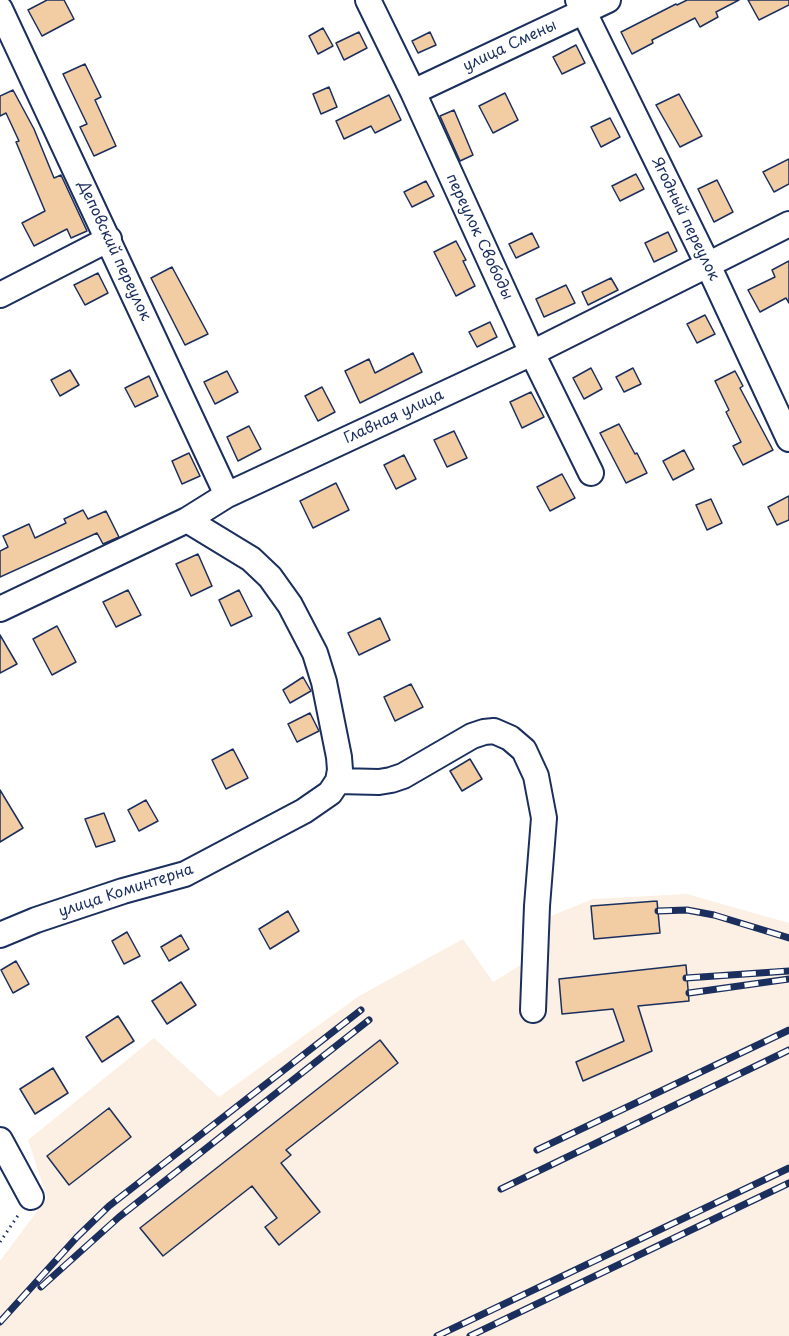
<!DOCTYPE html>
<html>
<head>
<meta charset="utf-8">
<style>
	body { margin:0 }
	canvas { display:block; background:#fff }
</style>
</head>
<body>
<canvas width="789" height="1336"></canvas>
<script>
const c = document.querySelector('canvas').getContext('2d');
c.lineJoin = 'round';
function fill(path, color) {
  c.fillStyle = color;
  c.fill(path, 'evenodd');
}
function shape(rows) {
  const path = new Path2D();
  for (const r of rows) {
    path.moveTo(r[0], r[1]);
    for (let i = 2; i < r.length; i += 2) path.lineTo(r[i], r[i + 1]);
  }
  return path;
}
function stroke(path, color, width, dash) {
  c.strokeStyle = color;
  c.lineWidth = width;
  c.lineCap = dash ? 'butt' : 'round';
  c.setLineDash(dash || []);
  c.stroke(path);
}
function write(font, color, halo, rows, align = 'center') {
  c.font = font + ' "Playpen Sans",sans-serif';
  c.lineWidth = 4.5;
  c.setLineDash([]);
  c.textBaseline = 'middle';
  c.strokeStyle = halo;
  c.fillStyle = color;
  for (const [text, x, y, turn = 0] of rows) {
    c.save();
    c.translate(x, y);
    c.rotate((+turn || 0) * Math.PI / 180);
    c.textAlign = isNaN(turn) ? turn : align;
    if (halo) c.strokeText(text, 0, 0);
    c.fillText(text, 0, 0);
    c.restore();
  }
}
const built = shape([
	[687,894,789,923,789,1336,0,1336,0,1261,47,1198,28,1140,154,1038,219,1097,359,996,463,939,493,982,539,954,543,919,593,899]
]);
const building = shape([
	[47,0,64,0,74,19,42,36,28,10,47,0],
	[687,0,739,0,716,12,718,17,700,27,695,18,652,40,653,43,632,54,621,32,676,4,677,5,687,0],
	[748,0,789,0,789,5,759,20,748,0],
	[323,28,333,46,318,54,309,36,323,28],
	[359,32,367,48,344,60,336,43,359,32],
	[430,32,436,45,418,53,412,41,430,32],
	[576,45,585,63,562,74,553,57,576,45],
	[85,64,101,97,95,100,116,146,94,156,80,127,87,124,63,74,85,64],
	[329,87,337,107,321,114,313,94,329,87],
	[13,90,34,129,54,178,61,175,87,231,71,238,67,229,34,246,22,223,45,211,16,142,19,141,6,113,0,116,0,96,13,90],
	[505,93,518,120,493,133,479,106,505,93],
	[679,94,702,136,680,147,656,105,679,94],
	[389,95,401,120,375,133,371,126,344,139,336,121,389,95],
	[454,110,473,155,460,161,440,116,454,110],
	[610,118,620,137,601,147,591,127,610,118],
	[789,159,789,184,774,192,763,172,789,159],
	[636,174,644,189,620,201,612,186,636,174],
	[717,180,733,212,714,222,698,189,717,180],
	[426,181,434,196,412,207,404,192,426,181],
	[668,232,677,251,654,262,645,243,668,232],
	[532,233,539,247,516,258,509,244,532,233],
	[456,241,466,260,463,261,475,286,456,296,434,252,456,241],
	[789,261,789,303,786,298,760,312,748,290,775,277,772,270,789,261],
	[172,267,208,334,185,345,151,278,172,267],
	[98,273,108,293,85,305,74,285,98,273],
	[611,278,618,290,588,305,582,292,611,278],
	[566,285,575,303,544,317,536,299,566,285],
	[705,315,715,334,697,343,687,324,705,315],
	[490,322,497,337,477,347,469,332,490,322],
	[413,353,422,372,360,403,345,371,369,359,375,373,413,353],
	[591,368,602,389,584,399,573,378,591,368],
	[633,368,641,384,624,392,616,377,633,368],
	[70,370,79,385,60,396,51,380,70,370],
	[227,371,238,392,215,404,204,382,227,371],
	[735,371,743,386,740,388,773,450,743,465,733,446,741,442,726,412,729,410,715,381,735,371],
	[149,376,158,396,135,407,125,388,149,376],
	[322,387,335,412,318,421,305,396,322,387],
	[531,392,544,417,522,428,510,402,531,392],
	[619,424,635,454,637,453,647,473,626,483,600,433,619,424],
	[249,426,261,449,238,461,227,437,249,426],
	[454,431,467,458,447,467,434,440,454,431],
	[684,450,694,469,673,480,663,461,684,450],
	[189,453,200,476,182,484,172,461,189,453],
	[404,455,416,479,396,489,384,465,404,455],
	[562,474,575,498,550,511,537,487,562,474],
	[336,483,349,510,313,528,300,501,336,483],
	[789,496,789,520,777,525,768,507,789,496],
	[711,499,722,523,707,530,696,505,711,499],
	[83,510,88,519,106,511,119,537,103,544,97,533,0,577,0,551,8,547,3,536,29,524,35,538,66,523,64,519,83,510],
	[198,554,212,586,191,596,176,564,198,554],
	[128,590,141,615,116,627,103,602,128,590],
	[239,590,252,616,231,626,219,600,239,590],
	[380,618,390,640,359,655,348,633,380,618],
	[57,626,76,662,52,675,33,639,57,626],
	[0,635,17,664,0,673,0,635],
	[303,677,311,691,290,703,283,690,303,677],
	[411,684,423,707,395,721,384,697,411,684],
	[310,713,319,731,297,742,288,724,310,713],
	[233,749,248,778,226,789,212,760,233,749],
	[470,759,482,779,462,791,450,771,470,759],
	[0,790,23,828,0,842,0,790],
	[146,800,158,821,139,831,128,810,146,800],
	[104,813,115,841,96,847,85,819,104,813],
	[657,901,660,933,594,939,591,906,657,901],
	[288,911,299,931,270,949,259,929,288,911],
	[127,932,140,956,124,964,112,941,127,932],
	[181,935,189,949,169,961,161,947,181,935],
	[16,961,29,984,13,993,1,970,16,961],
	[686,965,689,1001,638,1006,652,1051,583,1081,576,1062,624,1041,613,1009,562,1014,559,979,686,965],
	[181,982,196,1005,167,1024,152,1001,181,982],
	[118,1016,134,1041,102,1062,86,1037,118,1016],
	[380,1040,398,1063,286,1150,291,1155,281,1163,320,1212,279,1245,265,1227,277,1218,252,1186,163,1256,140,1228,380,1040],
	[53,1068,68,1093,35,1114,20,1089,53,1068],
	[109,1108,131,1137,69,1185,47,1156,109,1108]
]);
const path = shape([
	[0,1242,19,1214]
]);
const minor = shape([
	[368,0,413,92,532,353,591,473],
	[578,0,708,265,789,439],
	[0,9,227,495],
	[413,92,608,0],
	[0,295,109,239],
	[0,609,187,520,227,495,532,353,789,224],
	[338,781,379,782,391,780,403,776,472,736,484,732,494,731,510,738,524,750,536,776,544,818,537,906,533,1010],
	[0,935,36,920,123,891,185,874,304,811,330,793,338,781,340,770,339,757,324,682,315,653,290,605,270,577,251,559,187,520],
	[0,1140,31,1197]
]);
const rail = shape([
	[658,911,687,910,714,915,789,938],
	[686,978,789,971],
	[689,993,789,979],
	[537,1150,789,1030],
	[501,1189,789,1050],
	[41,1287,119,1217,369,1020],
	[0,1322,77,1237,109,1206,361,1010],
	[437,1336,789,1168],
	[470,1336,789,1183]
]);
const streetNames = [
	["улица Смены",510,46,-25],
	["Ягодный переулок",685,219,64],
	["переулок Свободы",479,237,65],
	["Деповский переулок",114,251,65],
	["Главная улица",394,417,-25],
	["улица Коминтерна",126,891,-18]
];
fill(built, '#fbf0e3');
fill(building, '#f2cca2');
stroke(building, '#1b2f5e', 1.5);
stroke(minor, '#1b2f5e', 28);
stroke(path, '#1b2f5e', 3, [1.5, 4.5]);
stroke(minor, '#fff', 24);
stroke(rail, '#1b2f5e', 7);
stroke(rail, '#fff', 4.5, [14]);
write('15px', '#1b2f5e', '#fff', streetNames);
</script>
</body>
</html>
